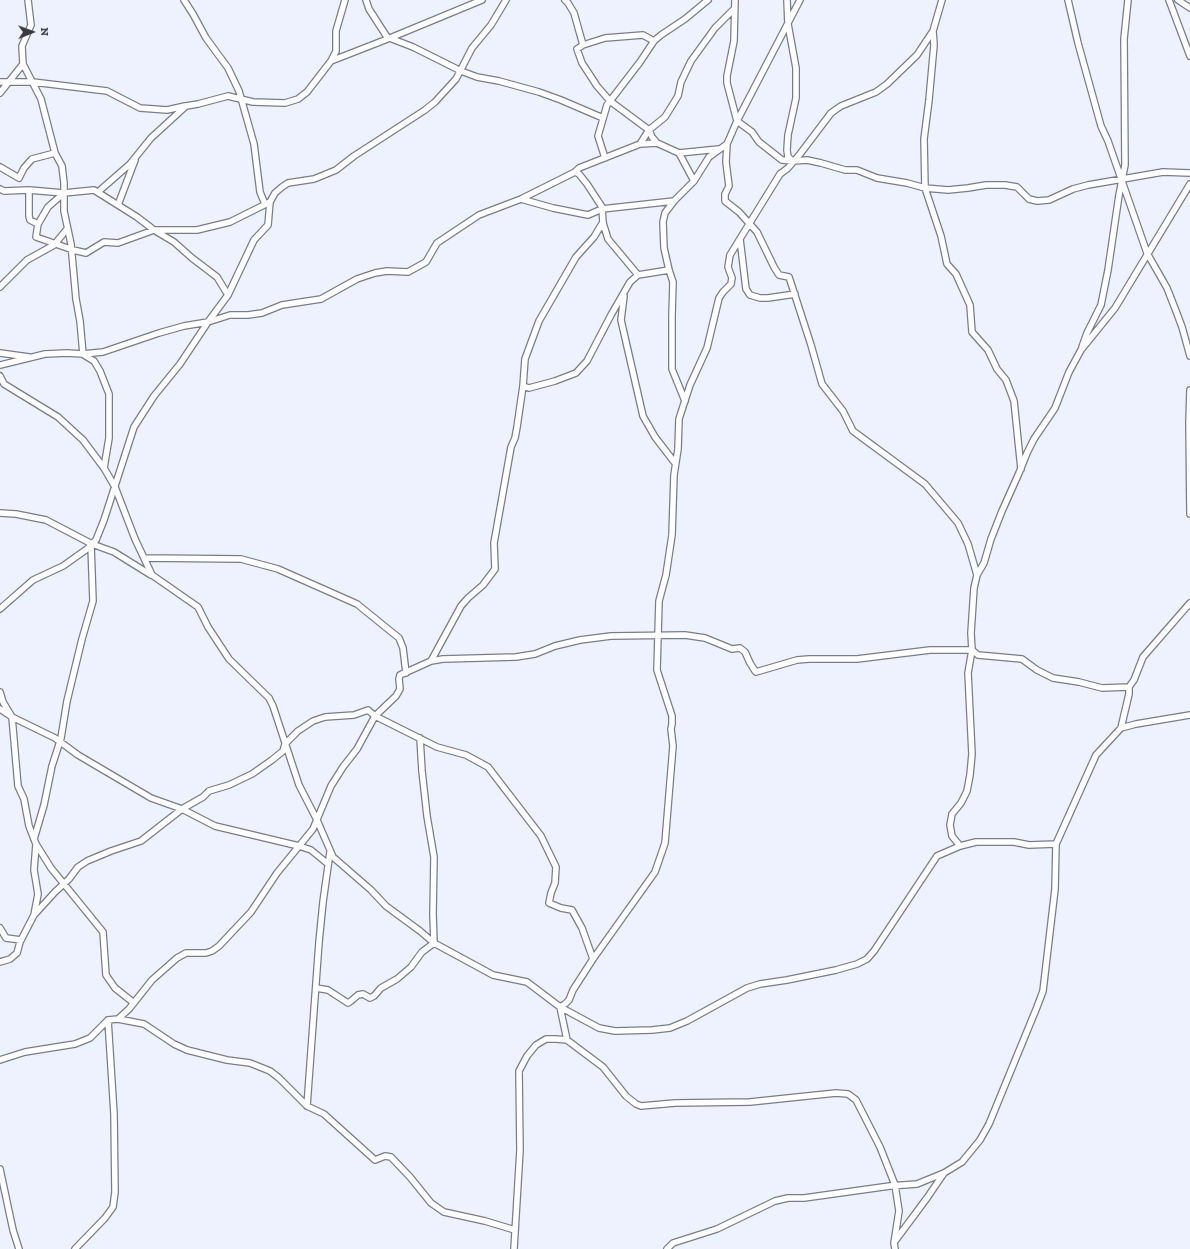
<!DOCTYPE html>
<html>
<head>
<meta charset="utf-8">
<style>
	body { margin:0 }
	#map { position:relative; width:1190px; height:1249px; overflow:hidden; background:#eef2ff; font-family:"Zilla Slab",serif }
	canvas { display:block }
	.north { position:absolute; left:12px; top:12px; width:40px; height:40px; -webkit-text-stroke:3px #eef2ff; paint-order:stroke; rotate:89deg; font-size:11px; font-weight:700; line-height:16px; text-align:center; color:#393a3f }
	.north::after { content:''; display:block; margin:auto; width:14px; height:18px; background:#393a3f; clip-path:polygon(50% 0,100% 100%,50% 72%,0 100%) }
</style>
</head>
<body>
<div id="map">
<canvas width="1190" height="1249"></canvas>
<div class="north">N</div>
</div>
<script>
const c = document.querySelector('canvas').getContext('2d');
c.lineJoin = 'round';
function shape(rows) {
  const path = new Path2D();
  for (const r of rows) {
    path.moveTo(r[0], r[1]);
    for (let i = 2; i < r.length; i += 2) path.lineTo(r[i], r[i + 1]);
  }
  return path;
}
function stroke(path, color, width, dash) {
  c.strokeStyle = color;
  c.lineWidth = width;
  c.lineCap = dash ? 'butt' : 'round';
  c.setLineDash(dash || []);
  c.stroke(path);
}
const street = shape([
	[184,0,193,14,206,38,228,68,239,91,254,144,260,192,265,204],
	[366,0,369,9,387,37,413,47,461,71,477,77,499,81,539,92,561,100,603,118],
	[565,0,568,3,574,13,583,45,577,49,582,63,597,86,610,101,649,130,652,137,657,143,679,153,719,149],
	[735,0,734,41,727,76,727,83,737,121,752,132,759,142,782,160,793,161,807,160,821,163,845,170,857,170,877,178,907,183,925,188,948,190,968,188,986,185,1005,185,1017,187,1029,199,1037,201,1049,200,1073,189,1088,185,1163,172,1190,173],
	[787,0,788,24,796,68,796,98,788,135,787,150,788,157,793,161],
	[1068,0,1078,43,1101,126,1108,141,1147,253,1167,288,1176,311,1182,327,1190,356],
	[1169,0,1190,56],
	[1178,0,1190,8],
	[933,31,934,45,929,100,924,139,925,188,941,236,947,264,956,274,970,305,972,332,988,350,997,369,1006,380,1014,401,1021,469],
	[583,45,605,38,643,35,654,41],
	[331,61,336,51,336,31,345,0],
	[23,64,41,99,55,153,62,166,64,183,64,211,71,244,76,299,80,321,83,354],
	[0,82,33,82,107,91,140,108,167,110,185,106],
	[0,93,23,64,22,46,31,25,28,0],
	[640,144,649,130,665,117,678,96,681,82,691,61,715,28,734,9],
	[727,144,726,162,729,186,725,194,725,201,739,212,757,232,774,267,779,275,789,277,811,345,822,384,843,411,853,431,925,484,958,523,968,544,977,575],
	[679,153,694,181],
	[605,158,598,136,607,105,640,62,654,41,661,35,685,19,708,0],
	[0,167,19,178,24,168,32,159,55,153],
	[575,172,579,174,587,184,602,207,603,223,608,239,638,275],
	[0,189,4,191,29,190,64,193,94,190,137,217,154,230,174,242,192,258,217,277,228,295],
	[29,190,29,216,30,220,38,224,48,207,64,193],
	[98,192,130,164,151,138,186,106,198,104,228,96,253,102,285,103,298,99,307,92,331,61,390,38,482,0],
	[521,199,553,208,588,215,602,209,674,201],
	[118,205,135,160],
	[38,224,36,237,73,250,86,253,104,242,118,243,154,230,197,230,230,222,270,202],
	[740,239,746,289,750,295,760,298,768,298,795,294],
	[669,270,673,282,672,316,672,369,685,401],
	[0,287,27,260,54,245,67,229],
	[624,296,621,320,643,416,655,437,675,463],
	[1082,347,1087,333,1101,305,1108,270,1119,195,1125,165,1124,39,1128,0],
	[0,353,29,357],
	[84,355,94,361,100,371,109,394,109,438,104,468],
	[0,365,45,354,67,353,83,354,103,352,159,333,184,326,208,322,230,315,248,315,262,313,282,305,321,299,357,279,375,273,387,271,408,272,426,262,437,243,479,215,521,199,575,172,579,168,640,144,657,143],
	[0,376,4,384,58,417,83,440,104,468,115,487,135,539,152,575,198,607,208,627,229,659,269,698,273,706,299,785,317,820,333,857,371,890,386,906,420,931,434,943,493,975,527,982,560,1007,599,1028,615,1031,652,1030,670,1028,687,1021,747,988,760,984,787,980,836,970,857,964,867,959,874,951,937,856,960,846,976,842,1014,842,1029,845,1056,844],
	[523,386,525,359,539,321,576,257,594,237,603,222],
	[1190,390,1189,422,1190,514],
	[0,513,16,514,46,520,92,544,114,552,151,575],
	[144,558,241,559,278,569,330,592,357,604,399,638,403,648,406,673],
	[0,609,33,580,63,566,87,549,96,540,104,520,134,427,154,396,180,364,208,322,228,295,254,240,268,225,270,202,275,193,282,187,288,183,314,179,336,170,354,156,425,110,435,102,456,79,472,48,491,25,506,0],
	[431,661,461,606,468,598,483,585,495,569,494,543,511,447,515,438,517,427,523,386,529,388,555,381,576,373,587,361,611,315,630,282,638,275,669,270,664,248,663,222,665,213,674,201,694,181,709,157,727,144,737,121,800,0],
	[0,692,3,702,12,717,18,786,24,799,29,826,36,844,34,870,38,894,34,915,20,942,17,953,10,959,0,962],
	[0,709,12,717,55,738,78,755,151,798,182,809,215,826,299,846,311,850,328,864],
	[1121,728,1129,694,1129,687,1134,680,1143,657,1190,603],
	[420,738,422,771,427,816,434,857,433,914,434,943],
	[34,839,44,805,52,766,61,738,67,701,82,639,93,601,91,545],
	[36,844,51,868,103,932,106,975,115,988,134,1003],
	[960,846,952,836,950,825,952,814,961,803,967,791,970,775,972,754,968,673,972,650,971,633,974,588,977,575,984,563,991,539,1002,511,1019,473,1027,453,1034,439,1055,408,1069,372,1081,350,1115,308,1190,184],
	[34,915,55,892,69,879,78,867,87,861,111,851,141,841,182,809,203,797,209,791,229,785,252,774,272,760,283,751,285,744,298,731,313,721,325,717,354,715,368,710,375,716,437,747,466,755,488,767,541,836,556,867,555,883,551,893,549,903,561,908,572,910,582,928,593,959],
	[0,928,6,938,21,940],
	[316,988,328,990,348,1003,351,1001,358,995,363,994,370,998,374,996,381,988,397,979,411,967,422,952,434,943],
	[560,1007,565,1004,569,1000,573,990,593,959,655,872,665,843,673,746,671,729,672,724,672,716,657,670,659,601,666,575,672,535,674,475,678,449,679,419,690,385,707,348,719,298,723,292,731,284,732,278,728,267,730,255,780,174,788,168,800,154,831,113,841,106,876,92,887,84,917,55,933,31,942,0],
	[560,1007,567,1040],
	[118,1019,129,1009,152,980,177,958,186,953,206,953,212,951,219,946,251,912,277,873,313,829,331,786,343,767,357,749,375,716,396,696,400,689,399,679,400,675,431,661,443,659,516,657,535,654,555,646,580,640,611,636,685,635,705,638,732,649,740,648,745,652,750,663,755,671,756,672,797,660,809,659,857,659,930,650,972,650,978,655,1022,659,1037,670,1053,678,1079,682,1102,688,1129,687],
	[0,1060,25,1052,75,1044,90,1038,108,1020,118,1019,144,1024,174,1044,187,1050,227,1060,250,1063,270,1071,279,1078,307,1106,324,1114,375,1160,385,1156,391,1157,410,1177,431,1203,444,1212,485,1221,515,1230],
	[307,1106,319,942,323,902,330,852],
	[0,1169,13,1230,19,1249],
	[895,1241,927,1198,944,1173,962,1162,980,1140,989,1124,1037,1007,1043,991,1055,889,1056,844,1096,755,1121,728,1136,724,1190,715],
	[75,1249,105,1218,113,1207,115,1192,114,1114,108,1020],
	[514,1249,520,1150,519,1071,527,1056,536,1045,546,1039,556,1039,567,1040,603,1067,626,1096,636,1104,641,1106,675,1103,750,1102,836,1093,848,1094,856,1100,880,1147,895,1185,899,1211,894,1243,895,1249],
	[667,1249,673,1243,717,1229,775,1201,788,1198,804,1198,890,1186,917,1184,944,1173]
]);
stroke(street, '#7a7d89', 8);
stroke(street, '#fff', 5.5);
</script>
</body>
</html>
